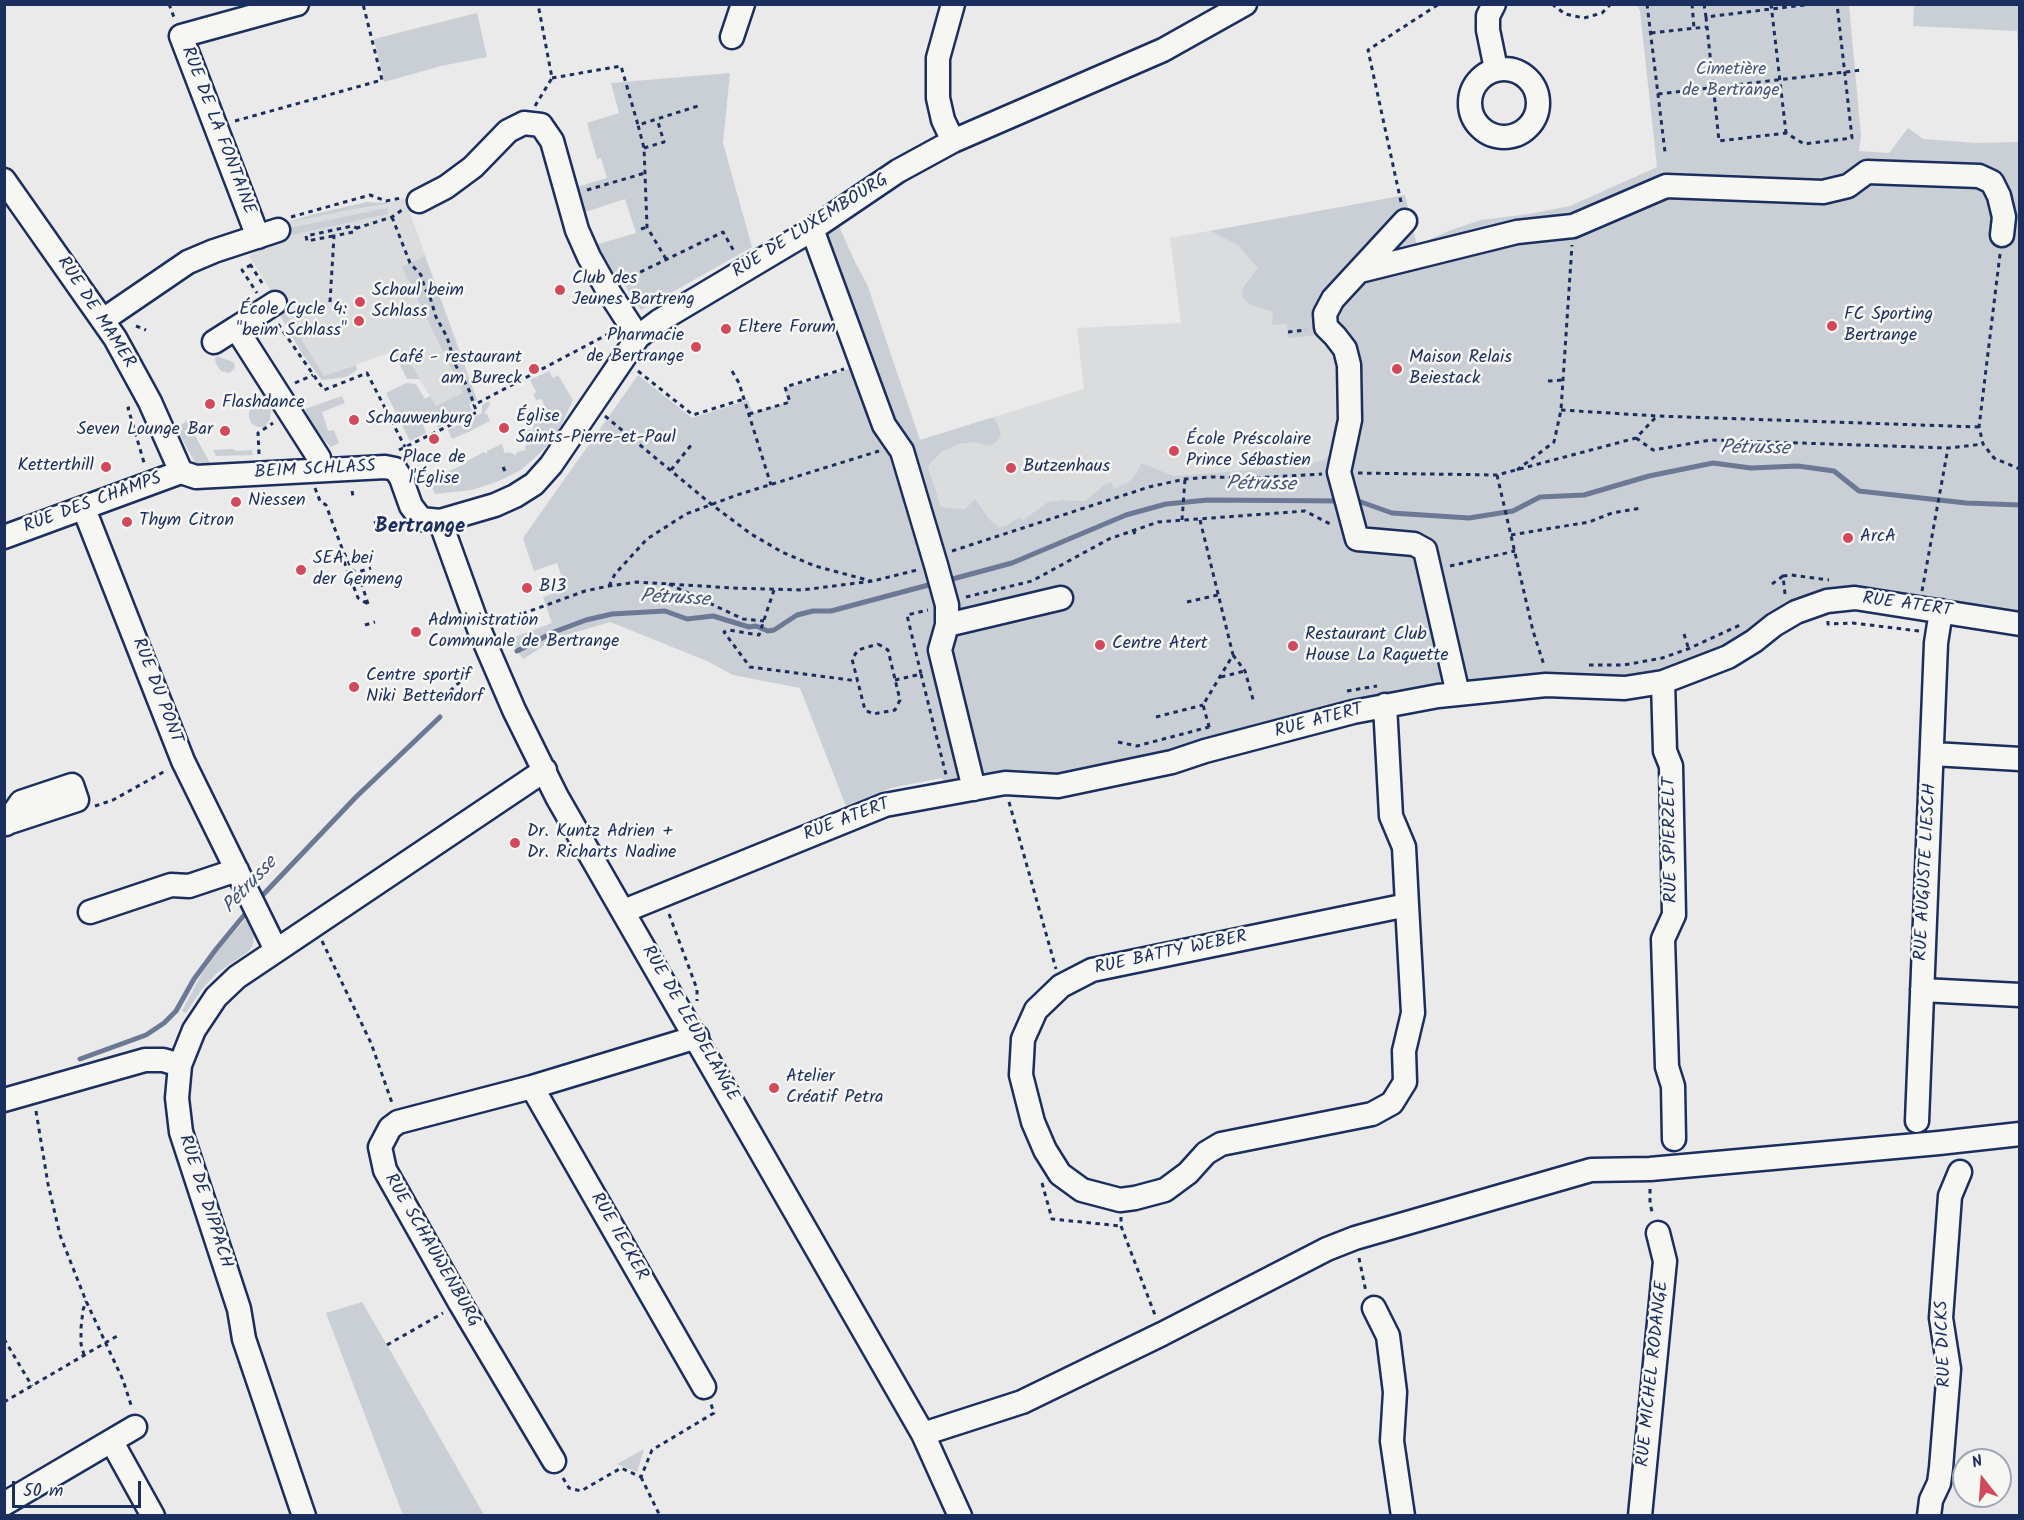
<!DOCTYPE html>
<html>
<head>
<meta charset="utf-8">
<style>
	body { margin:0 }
	#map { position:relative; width:2024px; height:1520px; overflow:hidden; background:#e9eae9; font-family:Kalam,sans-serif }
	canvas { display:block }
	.frame { position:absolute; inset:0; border:6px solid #1b2f5e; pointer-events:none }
	.north { position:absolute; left:1952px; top:1448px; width:60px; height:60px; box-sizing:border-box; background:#f6f6f2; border:2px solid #9ea6b7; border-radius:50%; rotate:343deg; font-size:16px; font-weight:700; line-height:24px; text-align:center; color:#1b2f5e }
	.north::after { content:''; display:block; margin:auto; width:21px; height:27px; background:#d1495b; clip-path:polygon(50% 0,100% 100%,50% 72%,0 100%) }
	.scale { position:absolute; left:12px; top:1481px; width:129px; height:27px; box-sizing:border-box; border:3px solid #1b2f5e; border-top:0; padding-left:8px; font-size:18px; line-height:21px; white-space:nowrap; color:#1b2f5e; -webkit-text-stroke:4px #f6f6f2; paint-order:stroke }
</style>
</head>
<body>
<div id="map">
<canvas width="2024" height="1520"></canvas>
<div class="frame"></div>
<div class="north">N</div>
<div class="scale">50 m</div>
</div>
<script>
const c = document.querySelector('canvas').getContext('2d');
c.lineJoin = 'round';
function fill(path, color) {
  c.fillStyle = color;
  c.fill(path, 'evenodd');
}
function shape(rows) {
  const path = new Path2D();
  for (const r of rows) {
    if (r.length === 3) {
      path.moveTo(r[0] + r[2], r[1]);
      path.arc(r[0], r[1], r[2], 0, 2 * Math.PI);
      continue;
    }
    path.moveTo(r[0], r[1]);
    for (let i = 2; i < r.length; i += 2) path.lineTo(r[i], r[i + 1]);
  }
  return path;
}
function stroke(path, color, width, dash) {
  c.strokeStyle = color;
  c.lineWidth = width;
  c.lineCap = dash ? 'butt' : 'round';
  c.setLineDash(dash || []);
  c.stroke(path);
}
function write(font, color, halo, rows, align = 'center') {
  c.font = font + ' Kalam,sans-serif';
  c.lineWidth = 5;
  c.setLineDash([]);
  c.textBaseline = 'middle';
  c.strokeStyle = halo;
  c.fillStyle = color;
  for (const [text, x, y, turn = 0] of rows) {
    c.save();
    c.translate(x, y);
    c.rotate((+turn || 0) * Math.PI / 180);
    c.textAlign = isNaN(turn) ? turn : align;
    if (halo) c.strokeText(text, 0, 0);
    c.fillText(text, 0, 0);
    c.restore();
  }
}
const built = shape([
	[405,198,410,213,477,400,463,394,436,406,400,349,324,376,249,256,274,241,282,224,349,210,388,205,388,203],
	[1325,210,1320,335,1331,341,1343,366,1338,447,1325,459,1309,465,1174,476,1141,463,1137,473,1127,483,1113,490,1111,483,1105,484,1085,501,1062,500,1048,502,1023,520,1020,517,1005,526,999,527,990,520,975,500,965,509,941,507,920,440,1084,389,1077,328,1181,323,1170,238]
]);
const green = shape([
	[1637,5,1849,5,1861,136,1859,151,1889,153,1908,128,1923,139,1976,143,2019,142,2019,624,1827,601,1697,670,1514,689,1172,762,946,793,942,778,891,788,846,806,800,688,733,675,707,661,610,622,556,638,523,659,509,639,552,623,543,597,566,589,557,563,534,571,523,538,638,375,692,418,748,400,753,413,788,402,784,389,862,365,817,241,839,226,856,264,867,284,920,440,994,417,1001,434,997,441,990,446,975,442,958,444,941,452,928,466,941,507,965,509,975,499,990,520,999,527,1005,526,1020,517,1023,520,1048,502,1062,500,1085,501,1105,484,1111,482,1114,489,1127,483,1137,473,1141,463,1174,476,1309,465,1325,459,1338,447,1345,419,1339,352,1320,335,1288,338,1287,324,1272,325,1273,312,1249,304,1244,299,1242,293,1244,286,1258,268,1239,246,1211,231,1405,195,1417,245,1451,230,1481,220,1529,214,1570,206,1657,167,1640,11],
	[1914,5,2019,5,2019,76,2017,31,1913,26],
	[477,13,487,57,441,66,384,82,374,39],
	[730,73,723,143,752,247,641,310,624,284,615,288,592,246,636,233,625,199,582,213,573,188,607,178,601,158,597,159,587,123,619,113,611,83],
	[367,202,388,203,388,204,349,210,282,224,314,214],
	[387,208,388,214,286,236,285,229],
	[425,256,477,400,469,404,472,411,438,428,434,420,423,425,426,433,410,441,386,393,406,383,416,384,425,399,430,396,436,406,463,393,402,267],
	[282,308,324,376,356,365,357,370,346,377,322,380,303,355,280,315],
	[401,349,420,379,407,379,393,351],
	[217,356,233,362,235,365,234,369,229,373,221,371,216,364,215,358],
	[549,371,553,378,558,375,573,400,557,434,540,453,521,470,499,481,472,490,435,494,428,480,465,464,467,461,484,452,487,454,487,451,502,444,505,454,507,452,514,454,516,456,516,453,523,450,526,451,525,448,527,441,530,440,527,439,524,432,531,429,533,431,534,421,545,416,549,417,550,415,547,414,542,399,536,400,533,394,536,392,530,380],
	[342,396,345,403,322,412,328,431,334,430,339,443,331,447,314,430,305,409],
	[489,401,490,404,484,414,487,414,490,421,474,429,473,427,473,430,452,439,448,430,482,413,482,405],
	[265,402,271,404,270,419,265,427,258,427,252,424,249,418,249,411,256,406],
	[187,421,210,463,224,462,225,467,198,468,176,428],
	[233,449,237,451,252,450,253,455,216,456,213,450],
	[246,919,254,935,253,945,249,951,217,973,202,989,186,1013,182,1011,201,975,223,944],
	[362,1302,387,1345,484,1515,403,1515,326,1313],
	[644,1449,637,1472,617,1464]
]);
const stream = shape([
	[1351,502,1361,502,1392,513,1469,518,1513,511,1540,497,1584,495,1649,476,1713,463,1751,468,1798,466,1834,471,1859,491,1966,503,2020,505],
	[945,581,1012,563,1126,515,1166,504,1208,500,1342,501],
	[517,651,554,632,586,620,612,614,665,611,687,619,713,616,749,627,756,626,768,631,774,630,797,615,813,611,831,611,936,583],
	[258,900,356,797,440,717],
	[80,1059,146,1035,164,1023,176,1011,194,979,217,948,250,908]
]);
const path = shape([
	[169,4,175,20],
	[1552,4,1565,14,1584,18,1602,13,1611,4],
	[1647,4,1665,152],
	[1692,4,1694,28],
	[1704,4,1706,17,1812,4],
	[1771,4,1786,133],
	[1706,17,1719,141,1786,133,1804,144,1852,138,1837,4],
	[1651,33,1706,27],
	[552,78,621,66,638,125],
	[1658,94,1862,70],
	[535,106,552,78,538,4],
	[235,121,382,80,363,4],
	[644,148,664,142,657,119],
	[587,190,645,173],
	[1401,202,1368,50,1439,4],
	[291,217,370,195,386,201,401,198],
	[392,217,410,263,421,275,425,289,430,297,436,317,447,337,455,364,469,390,474,405],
	[641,229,647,227],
	[333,236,307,241,306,236,352,226,357,228],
	[2000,254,1979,427,1983,444,1994,458,2020,469],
	[666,259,647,227,644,148,638,125,698,106],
	[250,264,264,286],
	[251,265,242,270,257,293],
	[624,280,723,232,735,253],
	[330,302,334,236,353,232,357,228,392,217,402,210],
	[278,324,324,390,367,373,405,447],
	[136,326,146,330],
	[1288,332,1306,330],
	[638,371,693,415,744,399],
	[732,371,739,383,771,485],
	[1548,381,1563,380],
	[295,383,313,375],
	[130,408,128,408,145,466],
	[1561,410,1657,416,1979,427],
	[749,414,790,402,785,387,844,369],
	[605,416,711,504,751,534,782,552,815,566,871,581],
	[1636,438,1653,450,1711,440,1948,448,1983,444],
	[399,450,477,412,474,405,612,332],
	[259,454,258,433,273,423],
	[503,467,506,473],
	[671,470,692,444],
	[1517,470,1554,442,1561,410,1572,245],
	[1358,473,1497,475,1636,438,1657,416],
	[1497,475,1533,631,1544,665],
	[315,488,320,501,326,505,343,551,343,559,358,598,368,604],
	[352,491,353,496],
	[1182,520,1185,479],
	[1200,520,1233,655,1203,705,1210,730],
	[374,523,381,520],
	[1133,530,1136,536],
	[1511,535,1589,522,1612,513,1641,508],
	[952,551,1149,487,1185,479,1211,477,1254,478,1322,474],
	[344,553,353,571,358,572],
	[1450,566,1515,551],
	[669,584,743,619,764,621],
	[1772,584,1783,576],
	[609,586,615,574,647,539,686,514,737,495,879,451],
	[774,590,759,635,729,630,724,632,750,667,858,681],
	[1922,591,1948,448],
	[1785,594,1783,576,1791,575,1829,580],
	[966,597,1032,581,1109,539,1158,522,1305,511,1332,525],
	[1187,602,1218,595],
	[368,604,358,572,371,568],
	[437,619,439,624,454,618],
	[1828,621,1828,624,1853,623,1919,631],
	[497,623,585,591,609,586,637,582,733,588,802,590,873,581,917,570],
	[365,625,375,622],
	[1684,634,1689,650],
	[878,644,888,650,900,700,895,710,873,714,865,710,852,659,858,650,878,644],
	[1233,655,1245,671,1254,703],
	[1589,665,1624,665,1662,658,1688,649,1740,625],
	[921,674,946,775],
	[1221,677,1245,671],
	[895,680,921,674,907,615,928,610],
	[450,691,475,668],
	[1347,691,1377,686],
	[1156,717,1203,705],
	[1118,742,1137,746,1209,727],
	[1009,802,1056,969],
	[95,806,113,800,167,770],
	[669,914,697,989,697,1001],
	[322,941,371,1043,392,1103],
	[36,1111,48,1184,60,1235,86,1301,123,1380,132,1408],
	[1042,1183,1052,1219,1121,1226],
	[1650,1189,1650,1204,1653,1215],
	[1121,1217,1121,1226,1155,1315],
	[1359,1258,1366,1292],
	[4,1339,32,1386],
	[387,1345,443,1313],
	[84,1355,81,1344,81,1328,83,1310,86,1301],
	[4,1402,117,1336],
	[641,1477,660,1516],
	[563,1478,569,1488,581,1491,621,1468,641,1477,652,1450,714,1413,711,1404]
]);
const minor = shape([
	[953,4,938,58,938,98,943,120,953,141],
	[1494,4,1488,16,1488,30,1496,69],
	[732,37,743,4],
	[1504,103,34],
	[4,180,115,338,150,402,181,472,196,477,385,467,395,469,401,478,411,506,421,519,440,521,495,505,515,496,534,484,551,465,638,337,659,321,805,234,898,171,953,141,1163,50,1245,4],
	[419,201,446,187,473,167,508,131,524,123,541,125,552,141,577,230,589,257,607,289,638,337],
	[1405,221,1333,299,1325,314,1326,327,1335,336,1345,349,1349,365,1350,420,1339,472,1357,539,1414,544,1425,550,1458,694],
	[812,229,884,425,902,451,936,565,947,605,947,625,940,650,974,789],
	[258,237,181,36,297,4],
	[1360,271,1517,232,1573,226,1666,186,1823,192,1848,186,1867,172,1979,176,1992,182,1999,196,2004,217,2002,235],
	[275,303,236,328,319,458],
	[103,320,188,262,214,251,278,230],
	[214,342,236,328],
	[84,509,183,761,276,950],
	[440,521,479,629,514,710,557,797,923,1434,960,1516],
	[4,537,181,472],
	[947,625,1061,598],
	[1663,682,1665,751,1671,766,1674,915,1663,939,1667,1067,1673,1086,1674,1139],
	[1385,705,1391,816,1404,847,1407,905,1413,1013,1404,1051,1405,1082,1392,1103,1372,1114,1221,1144,1206,1153,1188,1173,1165,1190,1135,1198,1120,1200,1082,1190,1060,1174,1045,1150,1033,1122,1021,1075,1023,1039,1036,1010,1061,986,1092,970,1407,905],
	[1933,754,2020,759],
	[4,824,77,800,72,785,21,802,6,824],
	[624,911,885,805,1005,783,1058,786,1172,762,1205,751,1353,712,1438,696,1546,685,1625,688,1663,682,1728,657,1754,641,1774,625,1796,612,1827,601,1855,598,2020,624],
	[90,912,171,885,189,886,237,870],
	[1922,990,2020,995],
	[532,1087,704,1387],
	[4,1100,145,1060,163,1060,180,1065],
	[1917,1121,1936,643,1941,611],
	[1374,1308,1388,1336,1395,1392,1392,1441,1403,1516],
	[923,1434,1022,1402,1162,1334,1327,1249,1355,1238,1591,1170,1650,1169,1939,1143,2020,1134],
	[112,1442,153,1516],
	[554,1461,460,1303,385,1170,380,1147,390,1128,398,1122,532,1087,697,1037],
	[4,1504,135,1427],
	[304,1516,244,1339,239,1309,181,1132,177,1098,180,1065,194,1030,216,997,237,977,545,770],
	[1640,1516,1665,1261,1658,1233],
	[1929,1516,1931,1500,1939,1483,1941,1468,1949,1369,1941,1318,1950,1196,1960,1172]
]);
const markers = [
	[560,290,6,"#d1495b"],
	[360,302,6,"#d1495b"],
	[359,321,6,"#d1495b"],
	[1832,326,6,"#d1495b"],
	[726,329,6,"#d1495b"],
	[696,347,6,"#d1495b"],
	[534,369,6,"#d1495b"],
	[1397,369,6,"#d1495b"],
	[210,404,6,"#d1495b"],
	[354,420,6,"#d1495b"],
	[504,428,6,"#d1495b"],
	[225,431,6,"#d1495b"],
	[434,439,6,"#d1495b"],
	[1174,451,6,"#d1495b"],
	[106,467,6,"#d1495b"],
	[1011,468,6,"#d1495b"],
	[236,502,6,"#d1495b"],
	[127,522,6,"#d1495b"],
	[1848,538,6,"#d1495b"],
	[301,570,6,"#d1495b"],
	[527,588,6,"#d1495b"],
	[416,632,6,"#d1495b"],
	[1100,645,6,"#d1495b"],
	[1293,646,6,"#d1495b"],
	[354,687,6,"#d1495b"],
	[515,843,6,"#d1495b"],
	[774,1088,6,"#d1495b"]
];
const parkNames = [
	["Cimetière",1731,71],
	["de Bertrange",1731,92]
];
const streetNames = [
	["RUE DE LA FONTAINE",217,131,69],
	["RUE DE LUXEMBOURG",811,227,-32],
	["RUE DE MAMER",95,313,57],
	["BEIM SCHLASS",315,471,-3],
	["RUE DES CHAMPS",93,504,-20],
	["RUE ATERT",1907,606,8],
	["RUE DU PONT",156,691,69],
	["RUE ATERT",1319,722,-15],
	["RUE ATERT",847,821,-21],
	["RUE SPIERZELT",1672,840,-91],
	["RUE AUGUSTE LIESCH",1927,872,-87],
	["RUE BATTY WEBER",1171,954,-12],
	["RUE DE LEUDELANGE",689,1024,60],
	["RUE DE DIPPACH",204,1202,72],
	["RUE IECKER",618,1237,60],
	["RUE SCHAUWENBURG",431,1251,60],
	["RUE DICKS",1945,1344,-92],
	["RUE MICHEL RODANGE",1654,1374,-84]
];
const poiNames = [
	["Club des",572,280],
	["Jeunes Bartreng",572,301],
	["Schoul beim",372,292],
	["Schlass",372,313],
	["École Cycle 4:",347,311,"right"],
	["\"beim Schlass\"",347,332,"right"],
	["FC Sporting",1844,316],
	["Bertrange",1844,337],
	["Eltere Forum",738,329],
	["Pharmacie",684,337,"right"],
	["de Bertrange",684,358,"right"],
	["Café - restaurant",522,359,"right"],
	["am Bureck",522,380,"right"],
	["Maison Relais",1409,359],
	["Beiestack",1409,380],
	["Flashdance",222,404],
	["Église",516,418],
	["Saints-Pierre-et-Paul",516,439],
	["Schauwenburg",366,420],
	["Seven Lounge Bar",213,431,"right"],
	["École Préscolaire",1186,441],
	["Prince Sébastien",1186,462],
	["Place de",434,459,"center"],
	["l'Église",434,480,"center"],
	["Ketterthill",94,467,"right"],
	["Butzenhaus",1023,468],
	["Niessen",248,502],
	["Thym Citron",139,522],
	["ArcA",1860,538],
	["SEA bei",313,560],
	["der Gemeng",313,581],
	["B13",539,588],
	["Administration",428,622],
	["Communale de Bertrange",428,643],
	["Restaurant Club",1305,636],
	["House La Raquette",1305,657],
	["Centre Atert",1112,645],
	["Centre sportif",366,677],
	["Niki Bettendorf",366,698],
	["Dr. Kuntz Adrien +",527,833],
	["Dr. Richarts Nadine",527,854],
	["Atelier",786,1078],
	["Créatif Petra",786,1099]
];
const waterNames = [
	["Pétrusse",1755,450,1],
	["Pétrusse",1261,486,1],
	["Pétrusse",675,600,3],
	["Pétrusse",251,886,-47]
];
const quarterNames = [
	["Bertrange",420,528]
];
fill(built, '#dadcde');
fill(green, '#caced5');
stroke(stream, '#6c7995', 5);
stroke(minor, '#1b2f5e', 27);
stroke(path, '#1b2f5e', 3, [4.5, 4.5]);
stroke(minor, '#f6f6f2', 22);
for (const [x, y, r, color] of markers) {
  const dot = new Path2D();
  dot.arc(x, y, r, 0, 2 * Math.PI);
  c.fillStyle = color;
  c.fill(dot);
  stroke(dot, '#f6f6f2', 2);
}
write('18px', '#47577c', '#f6f6f2', parkNames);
write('18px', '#1b2f5e', '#f6f6f2', streetNames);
write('18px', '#1b2f5e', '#f6f6f2', poiNames, 'left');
write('italic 20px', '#44547a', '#f6f6f2', waterNames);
write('bold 21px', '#1b2f5e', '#f6f6f2', quarterNames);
</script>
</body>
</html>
